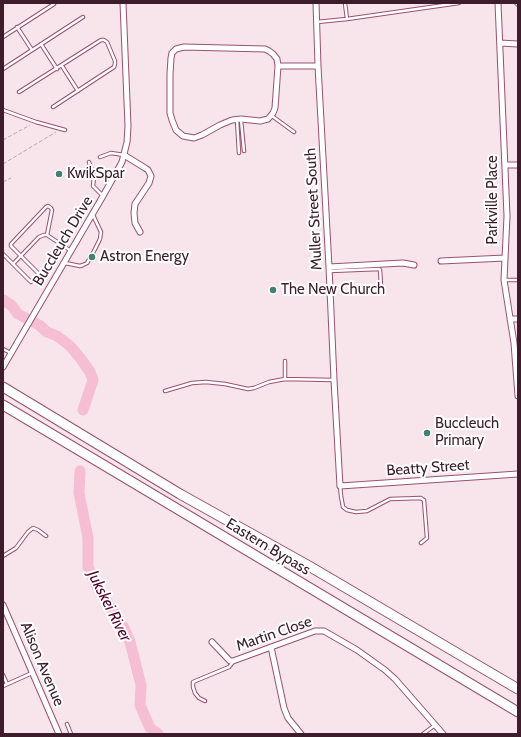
<!DOCTYPE html>
<html>
<head>
<meta charset="utf-8">
<style>
	body { margin:0 }
	#map { position:relative; width:521px; height:737px; overflow:hidden; background:#f7e5eb; font-family:Cabin,sans-serif }
	canvas { display:block }
	.frame { position:absolute; inset:0; border:4px solid #3d1d2b; pointer-events:none }
</style>
</head>
<body>
<div id="map">
<canvas width="521" height="737"></canvas>
<div class="frame"></div>
</div>
<script>
const c = document.querySelector('canvas').getContext('2d');
c.lineJoin = 'round';
function shape(rows) {
  const path = new Path2D();
  for (const r of rows) {
    path.moveTo(r[0], r[1]);
    for (let i = 2; i < r.length; i += 2) path.lineTo(r[i], r[i + 1]);
  }
  return path;
}
function stroke(path, color, width, dash) {
  c.strokeStyle = color;
  c.lineWidth = width;
  c.lineCap = dash ? 'butt' : 'round';
  c.setLineDash(dash || []);
  c.stroke(path);
}
function write(font, color, halo, rows, align = 'center') {
  c.font = font + ' Cabin,sans-serif';
  c.lineWidth = 4;
  c.setLineDash([]);
  c.textBaseline = 'middle';
  c.strokeStyle = halo;
  c.fillStyle = color;
  for (const [text, x, y, turn = 0] of rows) {
    c.save();
    c.translate(x, y);
    c.rotate((+turn || 0) * Math.PI / 180);
    c.textAlign = isNaN(turn) ? turn : align;
    if (halo) c.strokeText(text, 0, 0);
    c.fillText(text, 0, 0);
    c.restore();
  }
}
const river = shape([
	[3,300,11,305,18,314,39,325,47,332,57,336,70,346,81,359,90,372,93,380,83,410],
	[80,471,79,493,88,538,88,567,96,585,124,628,130,642,141,685,140,705,150,728,158,734]
]);
const path = shape([
	[3,140,30,125],
	[3,164,56,132],
	[3,182,11,178]
]);
const lane = shape([
	[345,3,347,19],
	[516,3,518,5],
	[317,22,347,19,459,3],
	[17,27,32,50],
	[3,37,54,4],
	[41,44,57,69],
	[62,66,78,91],
	[3,69,83,17],
	[19,92,101,40,104,40,107,42,115,61,115,64,114,67,53,107],
	[3,110,36,122,65,130],
	[272,116,294,132],
	[237,120,239,153],
	[241,120,244,151],
	[100,157,111,153,124,155],
	[89,162,94,176,93,186,103,196],
	[3,254,13,264],
	[65,263,80,266,83,265,87,263,93,253,100,239,101,232,93,215],
	[330,271,379,269,380,270,381,285],
	[40,275,11,246,11,244,46,207,48,206,51,208,52,210,47,235],
	[505,280,518,280],
	[31,282,13,264,39,237,44,235,47,235,71,251],
	[3,349,11,353],
	[285,361,285,379],
	[165,391,192,383,206,382,225,384,248,389,254,388,269,382,285,379,333,380],
	[340,486,341,496,343,507,347,510,356,512,367,511,390,499,421,498,422,499,424,500,427,538,421,543],
	[3,556,16,548,28,532,33,528,38,530,46,536],
	[3,675,7,684],
	[3,686,32,673],
	[205,701,199,698,195,693,193,687,193,682,229,667,233,662],
	[67,724,71,734],
	[423,734,435,725]
]);
const street = shape([
	[316,3,318,66,329,267,334,380,340,486,518,474],
	[498,3,507,216,504,280,514,343,518,396],
	[500,43,518,44],
	[278,66,275,108,273,113,268,119,260,121,241,119,232,120,220,125,202,135,194,138,183,136,176,130,172,120,170,113,170,74,171,58,172,53,176,49,184,47,265,49,269,51,273,54,277,59,278,66,318,66],
	[124,155,145,168,148,170,151,176,149,183,135,204,134,213,135,223,140,232],
	[505,165,518,165],
	[441,261,505,258],
	[329,267,403,263,414,265],
	[510,319,518,319],
	[3,367,103,196,122,162,127,142,128,126,123,3],
	[3,605,59,734],
	[212,642,230,661,233,661,315,631,324,631,357,650,385,670,395,679,443,734],
	[271,647,284,708,288,718,301,734]
]);
const highway = shape([
	[3,387,180,494,309,566,518,689],
	[3,405,518,712]
]);
const markers = [
	[59,174,4,"#418171"],
	[92,257,4,"#418171"],
	[273,290,4,"#418171"],
	[427,433,4,"#418171"]
];
const poiNames = [
	["KwikSpar",67,174],
	["Astron Energy",100,257],
	["The New Church",281,290],
	["Buccleuch",435,424],
	["Primary",435,441]
];
const streetNames = [
	["Parkville Place",493,200,-90],
	["Muller Street South",314,209,-93],
	["Buccleuch Drive",63,241,-59],
	["Beatty Street",428,468,-4],
	["Eastern Bypass",268,547,31],
	["Martin Close",274,634,-19],
	["Alison Avenue",42,664,67]
];
const waterNames = [
	["Jukskei River",109,606,63]
];
stroke(river, '#f6bed3', 11);
stroke(lane, '#9a5170', 4.5);
stroke(street, '#9a5170', 7);
stroke(highway, '#9a5170', 11);
stroke(path, '#bba4ad', 1, [4, 2]);
stroke(lane, '#fff', 2.5);
stroke(street, '#fff', 5);
stroke(highway, '#fff', 9);
for (const [x, y, r, color] of markers) {
  const dot = new Path2D();
  dot.arc(x, y, r, 0, 2 * Math.PI);
  c.fillStyle = color;
  c.fill(dot);
  stroke(dot, '#fff', 1.5);
}
write('15px', '#3d1d2b', '#fff', poiNames, 'left');
write('15px', '#3d1d2b', '#fff', streetNames);
write('italic 16px', '#540430', '#fff', waterNames);
</script>
</body>
</html>
